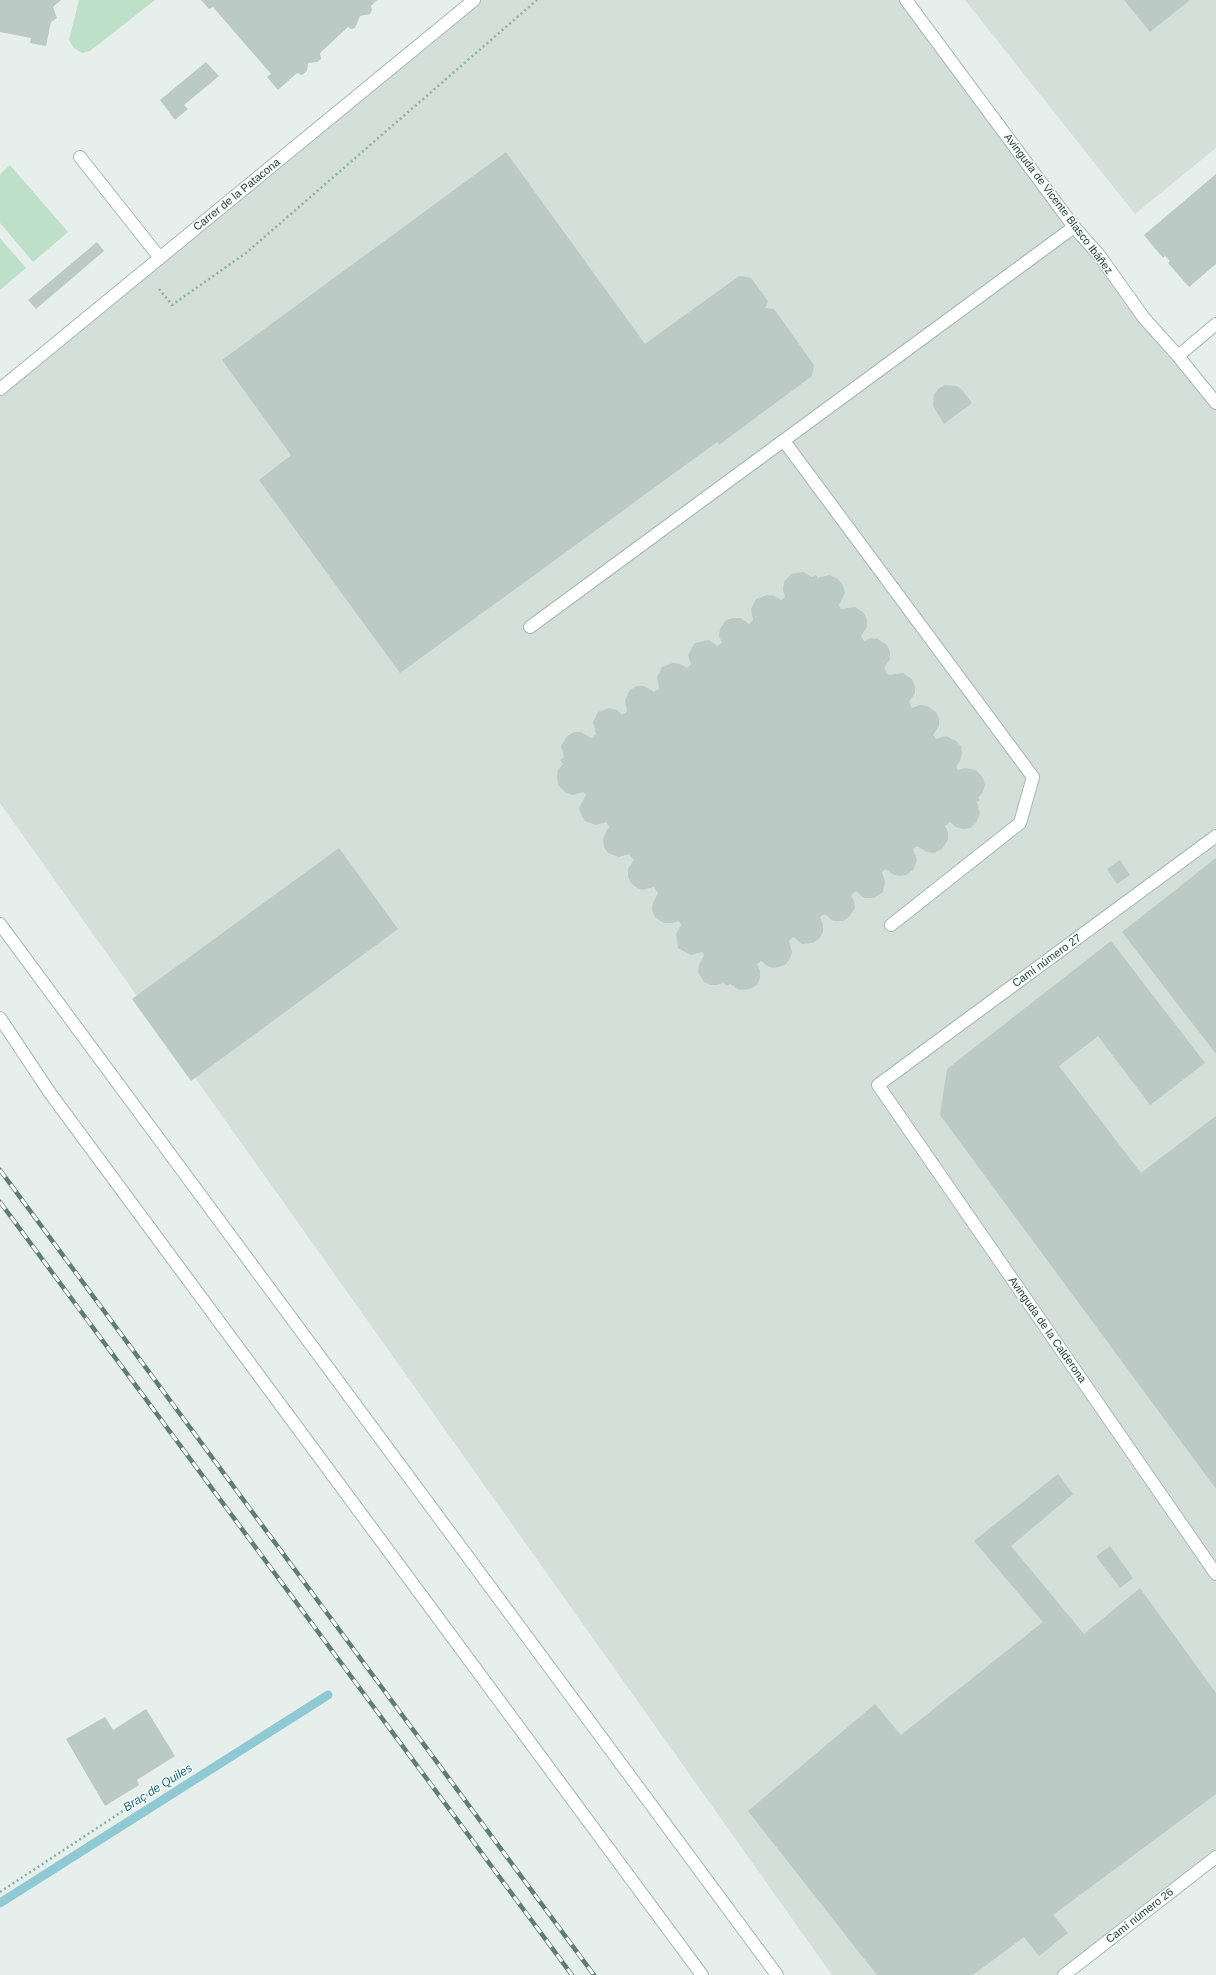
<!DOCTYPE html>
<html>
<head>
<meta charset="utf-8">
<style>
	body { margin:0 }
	canvas { display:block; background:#e6efeb }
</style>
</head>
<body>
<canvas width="1216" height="1975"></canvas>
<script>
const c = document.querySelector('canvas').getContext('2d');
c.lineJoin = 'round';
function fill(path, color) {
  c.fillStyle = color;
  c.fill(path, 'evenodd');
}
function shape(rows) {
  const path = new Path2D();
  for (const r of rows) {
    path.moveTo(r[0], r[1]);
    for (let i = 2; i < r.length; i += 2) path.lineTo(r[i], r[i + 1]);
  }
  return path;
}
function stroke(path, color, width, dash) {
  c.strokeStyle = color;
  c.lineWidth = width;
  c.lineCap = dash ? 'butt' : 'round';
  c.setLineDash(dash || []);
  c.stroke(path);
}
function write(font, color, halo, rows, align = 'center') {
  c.font = font + ' Helvetica,sans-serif';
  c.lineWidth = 3;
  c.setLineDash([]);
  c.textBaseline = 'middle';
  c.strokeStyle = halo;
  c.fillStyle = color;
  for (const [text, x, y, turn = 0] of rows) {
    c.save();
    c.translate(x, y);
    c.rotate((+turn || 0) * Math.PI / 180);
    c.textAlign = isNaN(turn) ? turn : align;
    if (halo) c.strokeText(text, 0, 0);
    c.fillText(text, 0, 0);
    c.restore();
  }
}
const built = shape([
	[471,0,905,0,1216,403,1216,1859,1064,1975,832,1975,0,803,0,380],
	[965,0,1216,0,1216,148,1135,214]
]);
const green = shape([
	[79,0,155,0,90,51,82,53,74,48,69,40],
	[10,165,68,232,33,262,0,223,0,174],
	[0,238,26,268,0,290]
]);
const stream = shape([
	[0,1903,328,1695]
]);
const building = shape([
	[0,0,61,0,53,7,57,18,51,22,46,46,30,43,31,38,0,32],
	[201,0,377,0,371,6,372,10,370,14,360,16,355,28,351,29,348,27,320,53,321,59,317,62,308,63,307,71,302,75,297,73,278,90,267,77,271,74,213,7,209,9],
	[1124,0,1190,0,1150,32],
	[206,62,219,76,184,105,188,109,175,120,160,100],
	[506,152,645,344,739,276,751,278,768,301,765,308,774,309,814,365,812,376,719,445,717,442,400,673,259,480,291,455,222,360],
	[1216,174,1216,264,1189,287,1168,263,1170,261,1165,256,1163,258,1144,235],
	[97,242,104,251,36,309,28,300],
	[945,385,956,386,962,390,972,403,944,424,933,406,934,395,938,389],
	[803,572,812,577,816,575,818,578,829,575,838,579,843,585,845,593,839,605,841,609,855,607,864,613,867,620,867,627,861,636,864,641,871,638,878,639,887,645,890,652,890,659,884,668,889,675,903,673,912,679,915,686,915,693,909,702,912,708,920,705,927,706,936,712,939,719,939,726,933,735,936,739,946,736,956,741,961,746,962,753,960,761,956,767,958,770,965,768,976,770,983,778,985,785,983,792,978,798,980,800,977,802,980,813,976,823,970,828,963,829,956,827,950,822,945,826,948,832,948,840,942,849,934,853,927,852,917,846,913,849,917,860,913,870,906,875,899,876,892,874,886,869,882,872,885,882,883,892,874,898,864,898,856,891,851,895,854,901,855,908,849,917,843,921,833,921,825,914,820,917,823,925,823,932,819,939,813,943,802,944,793,937,789,941,792,952,790,959,785,965,774,968,767,966,761,961,757,964,760,971,760,978,757,985,750,989,739,990,730,984,727,986,724,983,717,985,710,985,704,982,698,972,699,965,704,955,702,952,691,955,678,948,676,934,681,925,679,921,672,923,664,923,655,917,652,910,653,903,658,893,654,887,643,890,637,888,631,883,628,877,628,869,634,860,629,854,619,857,608,853,604,847,603,840,605,833,609,827,606,822,596,825,585,821,581,815,579,808,586,795,583,792,573,795,566,793,558,785,557,777,558,770,563,764,560,760,564,757,561,746,567,736,574,732,581,732,591,738,596,734,593,722,598,712,609,708,617,710,622,715,627,711,625,700,630,690,637,686,644,686,654,692,659,689,657,677,662,667,673,663,680,664,687,668,691,665,688,655,695,643,709,640,717,646,722,643,719,636,720,629,726,620,733,618,740,618,749,624,753,620,751,609,756,599,767,595,774,596,781,600,785,597,783,590,784,582,791,574],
	[339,848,398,929,191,1081,132,999],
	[1216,858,1216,1054,1122,932],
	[1120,860,1130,875,1117,884,1107,869],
	[1111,941,1205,1063,1150,1105,1098,1036,1059,1066,1141,1173,1216,1116,1216,1489,940,1115,947,1069],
	[1058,1474,1073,1494,1011,1546,1084,1634,1140,1588,1216,1693,1216,1794,1053,1915,1068,1933,1039,1956,1024,1937,973,1975,877,1975,748,1811,875,1704,901,1735,1043,1622,974,1541],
	[1110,1546,1133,1578,1120,1588,1096,1556],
	[146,1709,175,1756,137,1780,139,1785,105,1806,66,1739,105,1717,113,1730]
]);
const path = shape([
	[159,289,172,305,246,253,537,0],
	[0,1892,179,1774]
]);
const lane = shape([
	[80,157,160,258],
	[784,441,1033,777,1020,823,891,925],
	[530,627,1074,227]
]);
const street = shape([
	[906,0,1074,227,1099,255,1144,318,1178,356,1216,403],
	[1178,356,1216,324],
	[0,389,474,0],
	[1216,836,878,1085,1216,1574],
	[0,1018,50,1093,702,1975],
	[1064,1975,1216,1857]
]);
const secondary = shape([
	[0,924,777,1975]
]);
const rail = shape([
	[0,1170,594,1975],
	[0,1202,572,1975]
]);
const streetNames = [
	["Carrer de la Patacona",237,195,-39],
	["Avinguda de Vicente Blasco Ibáñez",1058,204,53],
	["Camí número 27",1047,961,-36],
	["Avinguda de la Calderona",1047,1330,55],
	["Camí número 26",1140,1916,-38]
];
const waterNames = [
	["Braç de Quiles",158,1788,-32]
];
fill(built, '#d4dfda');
fill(green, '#bfe0c8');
stroke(stream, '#8ec9d4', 9);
fill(building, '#bbcac4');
stroke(lane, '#a8b8b2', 14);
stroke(street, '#a8b8b2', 14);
stroke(secondary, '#a4bbb3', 14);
stroke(path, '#86b3a5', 2.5, [2, 3]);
stroke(lane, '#fff', 12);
stroke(street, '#fff', 12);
stroke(secondary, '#fff', 12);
stroke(rail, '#5f7d75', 4.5);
stroke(rail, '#f7fbf9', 3, [9]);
write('11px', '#24423a', '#f7fbf9', streetNames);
write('italic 12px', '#1c6f80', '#f7fbf9', waterNames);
</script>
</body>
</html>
